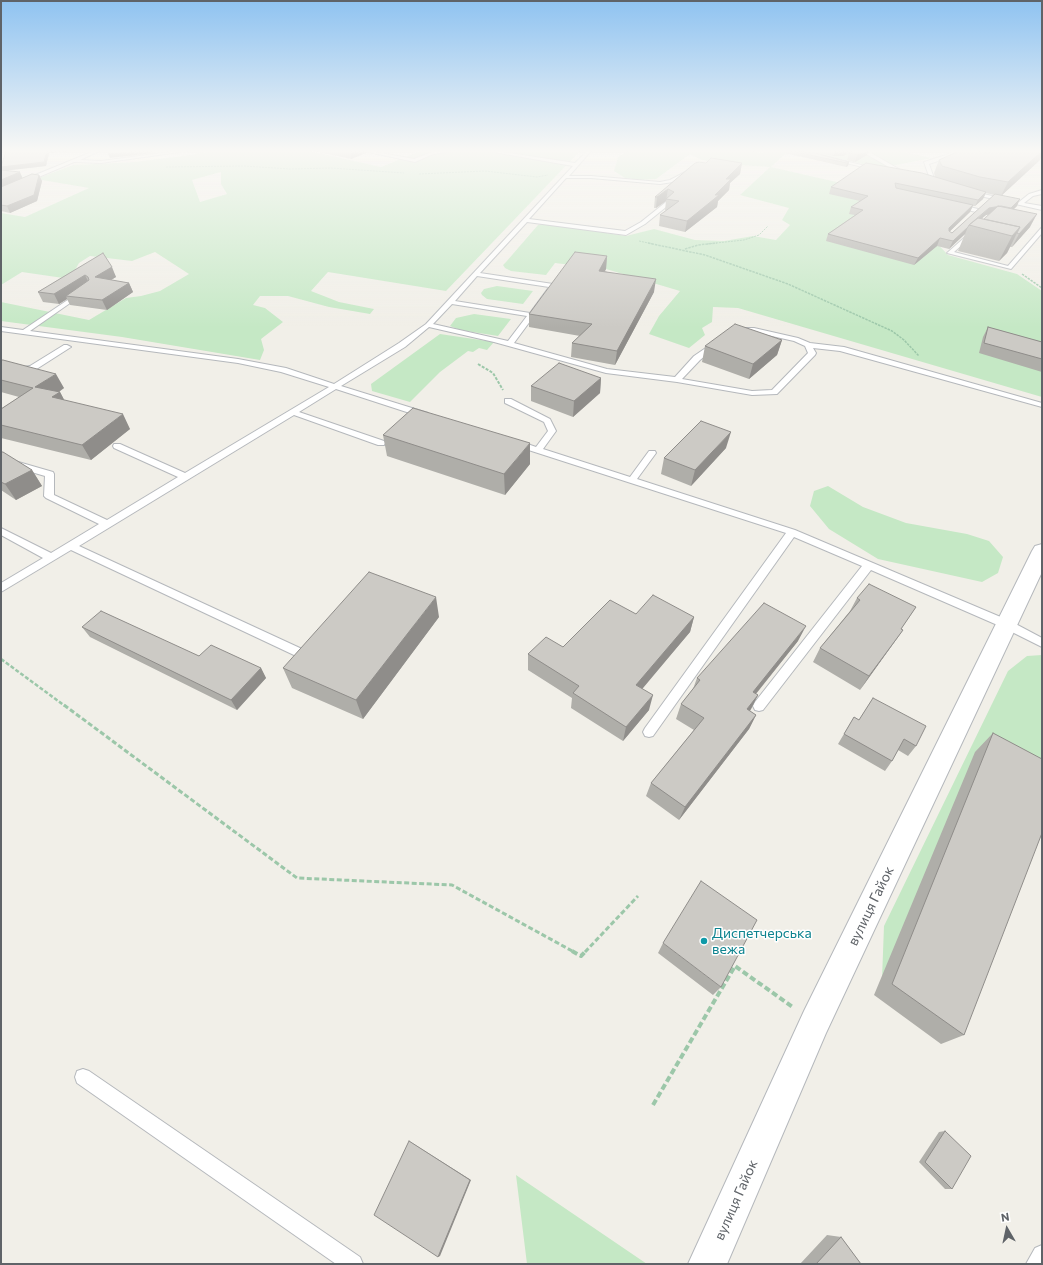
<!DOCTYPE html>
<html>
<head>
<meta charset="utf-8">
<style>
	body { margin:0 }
	#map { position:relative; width:1043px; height:1265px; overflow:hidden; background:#f1efe8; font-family:Commissioner,sans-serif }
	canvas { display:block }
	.frame { position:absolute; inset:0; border:2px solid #5f6368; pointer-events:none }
	.north { position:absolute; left:987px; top:1209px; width:40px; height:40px; -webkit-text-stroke:3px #fff; paint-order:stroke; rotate:351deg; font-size:11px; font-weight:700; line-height:16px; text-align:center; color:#5f6368 }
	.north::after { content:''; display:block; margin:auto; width:14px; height:18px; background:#5f6368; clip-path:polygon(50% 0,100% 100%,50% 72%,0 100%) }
</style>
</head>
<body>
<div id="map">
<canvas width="1043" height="1265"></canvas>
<div class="frame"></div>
<div class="north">N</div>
</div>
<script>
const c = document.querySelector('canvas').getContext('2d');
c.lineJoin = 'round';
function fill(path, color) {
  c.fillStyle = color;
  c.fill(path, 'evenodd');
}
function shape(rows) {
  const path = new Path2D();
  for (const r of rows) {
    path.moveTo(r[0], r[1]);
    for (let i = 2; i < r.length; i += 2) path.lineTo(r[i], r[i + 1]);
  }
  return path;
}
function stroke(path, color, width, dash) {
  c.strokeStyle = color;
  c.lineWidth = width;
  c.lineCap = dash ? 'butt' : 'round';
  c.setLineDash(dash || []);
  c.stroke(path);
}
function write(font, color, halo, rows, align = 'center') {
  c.font = font + ' Commissioner,sans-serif';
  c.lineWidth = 3;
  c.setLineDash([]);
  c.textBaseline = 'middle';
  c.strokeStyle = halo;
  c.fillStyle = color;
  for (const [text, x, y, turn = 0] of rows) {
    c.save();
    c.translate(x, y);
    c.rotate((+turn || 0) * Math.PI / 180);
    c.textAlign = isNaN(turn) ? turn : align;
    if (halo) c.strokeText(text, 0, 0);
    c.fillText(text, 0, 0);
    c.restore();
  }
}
const green = shape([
	[211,151,310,151,381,167,420,151,418,151,580,151,446,291,328,272,311,291,339,302,374,309,370,314,329,307,288,296,260,296,253,305,265,308,283,322,261,339,264,350,260,360,122,337,1,321,1,302,89,320,126,298,141,296,160,291,189,274,155,252,132,261,90,256,79,263,70,279,22,272,1,285,1,213,25,217,89,188,36,179,73,165,134,162,190,155],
	[221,172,221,184,227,194,200,202,192,180],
	[628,151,751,151,761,153,765,151,795,151,785,154,771,167,959,210,930,236,948,255,1017,274,1042,291,1042,397,738,308,713,307,712,322,702,328,705,335,689,348,649,334,659,316,680,291,606,269,555,263,546,275,511,271,505,268,503,265,506,262,538,225,547,224,626,236,654,229,695,240,724,241,753,236,776,240,790,225,782,220,789,208,740,195,770,167,721,164,702,160,690,154,656,179,640,180,625,178,614,171,618,157],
	[804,151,898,151,932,158,881,168],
	[497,286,533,291,523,304,487,299,482,295,481,293,484,289],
	[474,314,511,319,498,336,460,330,450,326,456,318],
	[440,334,494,342,487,350,479,348,473,352,468,351,440,372,410,402,372,391,371,384],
	[828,486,863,507,906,523,967,534,989,541,1003,557,998,573,982,582,878,559,829,529,810,506,814,491],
	[1042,655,1042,789,882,979,884,926,1008,671,1027,656],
	[516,1175,647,1264,527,1264]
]);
const pathFar5 = shape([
	[166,167,244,166,290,169,331,168,404,173],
	[419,174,485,171,537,177,548,175],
	[639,241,653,244],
	[707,244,744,240,759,235,768,226]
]);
const pathFar4 = shape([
	[648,243,705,255,788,284,892,331,904,340,919,356],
	[685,249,698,245,717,243],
	[1022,274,1042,288]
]);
const pathFar3 = shape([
	[478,364,493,373,503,390]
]);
const pathFar2 = shape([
	[1,659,65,706]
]);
const pathFar1 = shape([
	[64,705,297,878,452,885,574,952],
	[585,952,638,896]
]);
const path = shape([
	[572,951,581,956,586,951],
	[653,1105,735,966,794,1008]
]);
const service = shape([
	[94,151,99,151,80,160,101,161,178,151,187,151,101,163,74,162,1,193,1,189,94,151],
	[364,151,370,151,414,159,432,152,453,151,433,154,415,162,364,151],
	[488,151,496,151,575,163,587,151,591,151,569,176,591,176,660,182,670,180,689,170,693,171,673,182,660,184,591,178,566,178,529,219,625,231,641,222,666,202,671,203,645,224,626,235,527,222,480,273,553,284,556,286,514,343,607,369,675,377,694,356,716,341,720,343,719,345,700,360,682,379,752,391,772,390,808,353,805,346,794,341,754,332,737,332,734,330,737,328,754,328,798,338,810,343,844,347,1042,403,1042,407,840,351,813,348,816,353,815,355,777,394,752,395,677,382,606,373,494,342,429,327,405,347,341,386,428,413,428,417,422,417,336,389,299,412,384,441,385,443,384,445,378,445,294,415,79,546,302,649,304,652,302,655,298,656,294,655,71,550,1,592,1,583,43,558,1,535,1,528,51,553,99,524,46,498,44,496,45,476,1,463,1,457,53,472,54,474,54,495,107,520,178,477,114,448,113,446,114,444,120,444,185,473,329,387,281,372,238,363,1,331,1,327,23,330,81,291,84,293,83,294,30,331,238,359,286,368,334,384,399,343,426,324,573,166,488,151],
	[477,276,549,287,530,313,455,301,477,276],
	[452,304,527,316,508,341,433,324,452,304],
	[804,151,809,151,816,154,878,169,876,170,815,156,804,151],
	[869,151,873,151,871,153,904,172,912,174,910,175,901,174,866,154,869,151],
	[954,151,958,151,950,157,929,164,935,181,931,182,924,162,946,155,954,151],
	[1042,190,1042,194,1033,196,1024,203,1042,206,1042,210,967,193,970,191,1019,202,1029,194,1042,190],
	[957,204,978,209,979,210,976,212,955,207,954,206,957,204],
	[1042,227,1042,233,1011,269,947,253,972,231,975,233,974,234,954,252,1008,266,1042,227],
	[64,345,67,345,71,347,35,370,1,375,1,371,30,366,64,345],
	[505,399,511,399,550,419,556,431,543,449,630,477,649,451,655,451,656,453,637,479,795,530,1010,621,1042,638,1042,647,1002,627,871,570,763,710,759,711,755,710,753,706,755,702,862,566,794,537,653,736,649,737,645,736,643,732,645,728,786,533,513,445,512,443,516,440,536,447,548,431,544,422,505,403,505,399],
	[83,1069,89,1071,360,1257,363,1264,336,1264,77,1083,75,1077,77,1071,83,1069],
	[1042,1245,1042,1264,1026,1264,1035,1248,1042,1245]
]);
const minor = shape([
	[1042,544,1042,572,826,1033,727,1264,688,1264,804,1011,1032,551,1035,546,1042,544]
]);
const wall = shape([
	[6,151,70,151,49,153,46,166,7,170,22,178,39,175,42,181,37,201,10,213,1,211,1,170,2,170],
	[314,151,366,151,366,153,351,159],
	[785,151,794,151,849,162,848,166,846,167,785,153],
	[813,151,853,151,843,156,833,156],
	[959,151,1042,151,1040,160,1002,195,1017,206,1013,209,1030,227,1012,247,1010,247,1007,253,999,261,958,251,965,234,949,249,937,246,914,265,826,241,828,234,855,215,849,214,851,207,860,201,829,194,831,187,935,177,934,173,939,160],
	[986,193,994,195,952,233,949,232,970,212,973,206,975,206,983,199],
	[989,214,984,219,982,218,986,215],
	[849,153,867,155,855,162,847,160],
	[706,163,742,163,740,174,730,183,729,190,718,201,717,207,685,232,659,226,660,215,666,210,665,210,666,201,656,208,654,208,655,197],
	[103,253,116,277,111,280,129,283,133,292,107,310,70,305,67,299,59,304,43,302,38,292],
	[607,256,606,269,605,271,654,292,615,365,571,357,572,343,580,336,529,327,529,314],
	[988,327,1042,342,1042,372,979,353,983,337],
	[782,340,777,355,749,379,702,362,705,346],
	[1,360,64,388,59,392,60,392,64,400,130,429,91,460,1,438,1,409,19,397,1,392],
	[601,378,600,393,573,417,531,401,531,386],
	[383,435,530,464,505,495,387,456],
	[726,448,691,486,661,474,664,458],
	[1,452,32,470,42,486,16,500,1,490],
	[857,598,916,607,901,629,903,630,893,644,860,690,813,662,820,648,850,611],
	[636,614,694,617,690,632,642,688,649,710,623,741,571,708,572,698,528,670,528,654,563,647],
	[439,617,363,719,292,688,283,668],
	[82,627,199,656,261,668,266,678,237,710,90,637],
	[798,641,756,694,758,695,750,711,756,715,749,729,679,820,646,796,651,783,694,730,676,719,681,704,693,689,697,678],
	[873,698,916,746,908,756,898,750,892,761,885,771,838,744,854,717,859,720],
	[993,733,964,1035,941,1044,874,995,975,752],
	[663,943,721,987,713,995,658,953],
	[945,1131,952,1189,945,1189,919,1162,939,1132],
	[827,1235,841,1237,861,1264,800,1264]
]);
const shadedWall = shape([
	[47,151,70,151,49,153,46,166,3,171,1,167],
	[137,151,153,151,154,153,110,158,108,154],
	[350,151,366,151,366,153,351,159],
	[835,151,853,151,843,156,833,156],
	[865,151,869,151,867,155,855,162,857,155],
	[1042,151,1042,155,1040,160,1001,196,1008,182],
	[849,162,848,166,846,167,847,163],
	[742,163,740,174,730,183,729,190,718,201,717,207,685,232,687,221,715,195,726,179],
	[20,172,23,179,1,187,1,180],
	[39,175,42,181,37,201,10,213,7,206],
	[668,189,666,201,656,208,657,197],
	[986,192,983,199,975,206,978,200],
	[1020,199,1017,206,1008,215,1011,208],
	[973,205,970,212,946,235,949,228],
	[1001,206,998,213,986,215,973,226,970,226,989,208],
	[1037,214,1030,227,1012,247,1019,234],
	[968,227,965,234,949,249,953,241],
	[1020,227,1007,253,999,261,1012,236],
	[940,238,937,246,914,265,918,258],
	[607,256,606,269,598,284,599,271],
	[112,267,116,277,99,287,95,277],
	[85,275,90,285,66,296,67,299,59,304,54,294],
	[656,279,654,292,615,365,617,351],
	[129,283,133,292,107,310,102,300],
	[782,340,777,355,749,379,753,364],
	[56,374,64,388,44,402,35,387],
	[601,378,600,393,573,417,574,401],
	[60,392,68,407,52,397],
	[123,414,130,429,91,460,82,445],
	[731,432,726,448,691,486,695,470],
	[530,443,530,464,505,495,504,474],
	[32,470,42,486,16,500,5,484],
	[436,597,439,617,363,719,356,700],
	[694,617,690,632,633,700,636,685],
	[806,626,798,641,746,706,753,692],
	[903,630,893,644,860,690,869,676],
	[261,668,266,678,237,710,231,700],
	[653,695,649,710,623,741,626,727],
	[758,695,751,709,740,724,747,709],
	[756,715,749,729,679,820,685,807],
	[409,1141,471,1180,440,1256,438,1257]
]);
const building = shape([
	[6,151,47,151,44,162,1,167,6,151],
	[109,151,137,151,108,154,109,151],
	[791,151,815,153,849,162,847,163,791,151],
	[854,151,866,151,857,155,849,153,854,151],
	[959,151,976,151,987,153,990,152,989,151,1042,151,1008,182,980,177,942,166,939,160,959,151],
	[711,158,742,163,726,179,731,179,715,195,719,195,687,221,660,215,679,201,666,199,674,192,668,189,657,197,655,197,695,163,699,162,706,163,711,158],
	[866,163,922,173,986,192,978,200,895,183,896,188,973,205,949,228,949,231,952,233,995,194,1020,199,1011,208,1001,206,989,208,969,225,968,227,953,241,940,238,918,258,828,234,863,210,851,207,868,196,831,187,866,163],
	[1,170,20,172,1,180,1,170],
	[32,174,39,175,34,195,7,206,1,205,1,187,32,174],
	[998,206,1037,214,1019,234,1017,233,1020,227,984,219,998,206],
	[978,218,1020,227,1012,236,969,225,978,218],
	[575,252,607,256,599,271,656,279,617,351,572,343,592,324,529,314,575,252],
	[103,253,112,267,95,277,129,283,102,300,66,296,89,280,88,277,85,275,54,294,38,292,103,253],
	[735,324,782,340,753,364,705,346,735,324],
	[988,327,1042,342,1042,359,984,343,988,327],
	[1,360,3,360,56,374,35,387,60,392,52,397,123,414,82,445,1,425,1,409,33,388,1,380,1,360],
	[559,363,601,378,574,401,531,386,559,363],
	[413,408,530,443,504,474,383,435,413,408],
	[701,421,731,432,695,470,664,458,701,421],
	[1,452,3,452,32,470,5,484,1,482,1,452],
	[369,572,436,597,356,700,283,668,369,572],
	[869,584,916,607,901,629,903,630,869,676,820,648,860,600,857,598,869,584],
	[653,595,694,617,636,685,653,695,626,727,573,693,579,686,528,654,546,637,563,647,610,600,636,614,653,595],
	[764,603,806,626,753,692,758,695,747,709,756,715,685,807,651,783,704,718,681,704,700,680,697,678,764,603],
	[101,611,199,656,211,645,261,668,231,700,82,627,101,611],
	[873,698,926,726,916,746,904,739,892,761,844,734,854,717,859,720,873,698],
	[993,733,1042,759,1042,833,964,1035,892,984,993,733],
	[701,881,757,920,721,987,663,943,701,881],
	[945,1131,971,1156,952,1189,925,1162,945,1131],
	[409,1141,470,1180,438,1257,374,1215,409,1141],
	[841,1237,861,1264,816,1264,841,1237]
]);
const markers = [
	[704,941,4,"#0f9aa8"]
];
const nearStreetnames = [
	["вулиця Гайок",871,906,-64],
	["вулиця Гайок",736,1200,-66]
];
const nearCulturenames = [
	["Диспетчерська",712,933],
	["вежа",712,949]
];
fill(green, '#c5e8c5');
stroke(service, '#b5b8bc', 2);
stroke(minor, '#b5b8bc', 2);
stroke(pathFar5, '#9cc7a9', 1, [2, 1]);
stroke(pathFar4, '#9cc7a9', 1.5, [2.5, 1]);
stroke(pathFar3, '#9cc7a9', 2, [3, 1.5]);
stroke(pathFar2, '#9cc7a9', 2.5, [4, 2]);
stroke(pathFar1, '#9cc7a9', 3, [5, 2.5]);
stroke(path, '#9cc7a9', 4, [6, 3]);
fill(service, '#fff');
fill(minor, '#fff');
fill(wall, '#afaea9');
fill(shadedWall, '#8f8d8a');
fill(building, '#cccac5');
stroke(building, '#8f8d8a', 1);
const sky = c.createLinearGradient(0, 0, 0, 328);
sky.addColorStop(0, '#8fc3f1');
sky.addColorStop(0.46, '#f9f8f5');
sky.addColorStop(1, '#f9f8f500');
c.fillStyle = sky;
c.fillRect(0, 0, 1043, 328);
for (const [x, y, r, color] of markers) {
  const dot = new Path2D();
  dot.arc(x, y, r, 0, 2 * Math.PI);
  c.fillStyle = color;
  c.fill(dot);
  stroke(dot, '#fff', 1.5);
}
write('14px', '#5f6368', '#fff', nearStreetnames);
write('14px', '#0d838f', '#fff', nearCulturenames, 'left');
</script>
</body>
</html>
